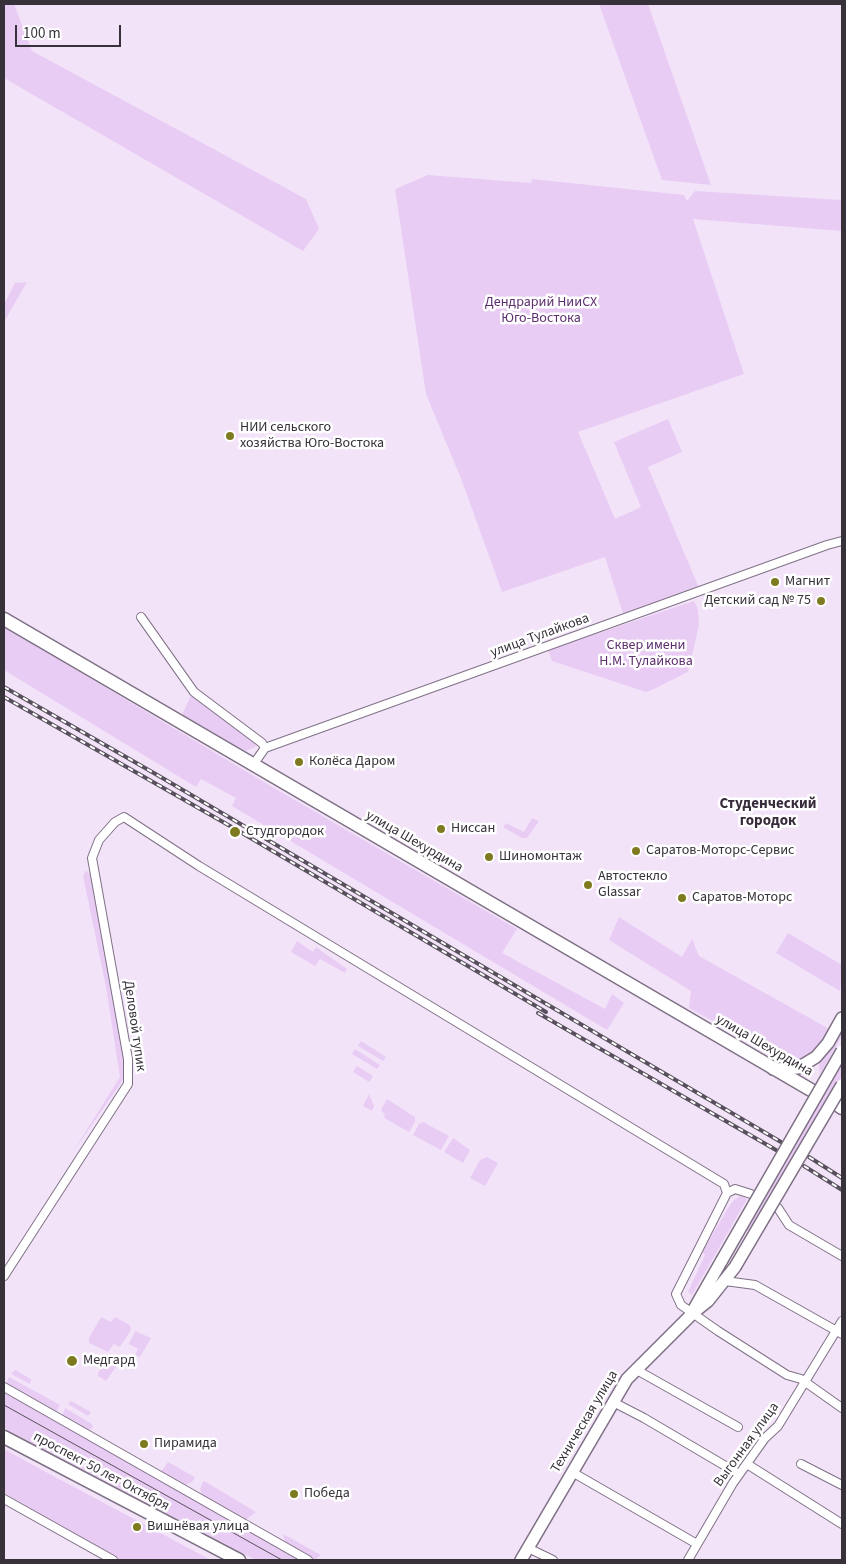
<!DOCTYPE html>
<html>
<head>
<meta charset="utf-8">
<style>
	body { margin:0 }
	#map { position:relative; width:846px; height:1564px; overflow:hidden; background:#f3e3f9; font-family:"Source Sans 3",sans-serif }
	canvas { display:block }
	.frame { position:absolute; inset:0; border:5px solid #37313a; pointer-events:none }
	.scale { position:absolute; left:15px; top:25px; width:106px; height:22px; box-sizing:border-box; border:2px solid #37313a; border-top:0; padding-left:6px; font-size:15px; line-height:18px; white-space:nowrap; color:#37313a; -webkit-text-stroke:4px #fff; paint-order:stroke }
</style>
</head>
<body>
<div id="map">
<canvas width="846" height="1564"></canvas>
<div class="frame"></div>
<div class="scale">100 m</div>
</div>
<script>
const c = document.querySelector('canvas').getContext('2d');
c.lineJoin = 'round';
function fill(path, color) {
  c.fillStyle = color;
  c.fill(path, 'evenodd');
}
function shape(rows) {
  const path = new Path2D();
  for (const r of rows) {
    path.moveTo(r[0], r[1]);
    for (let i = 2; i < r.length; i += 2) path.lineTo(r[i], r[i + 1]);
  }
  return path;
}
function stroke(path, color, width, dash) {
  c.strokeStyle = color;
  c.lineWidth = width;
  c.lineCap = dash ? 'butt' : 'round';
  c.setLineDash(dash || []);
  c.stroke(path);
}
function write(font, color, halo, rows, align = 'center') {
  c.font = font + ' "Source Sans 3",sans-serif';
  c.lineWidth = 5;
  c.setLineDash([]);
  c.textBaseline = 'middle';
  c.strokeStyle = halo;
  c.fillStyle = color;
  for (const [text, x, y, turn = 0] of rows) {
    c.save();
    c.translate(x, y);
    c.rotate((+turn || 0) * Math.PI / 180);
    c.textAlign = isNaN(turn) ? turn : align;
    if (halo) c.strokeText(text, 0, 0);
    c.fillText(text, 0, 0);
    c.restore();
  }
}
const green = shape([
	[4,4,14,4,32,51,306,199,319,229,303,251,4,78],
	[599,4,648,4,711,185,662,180],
	[428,175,531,183,532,179,684,195,687,201,695,191,842,200,842,231,693,219,744,374,578,432,615,519,641,507,614,442,668,419,682,452,648,467,699,588,624,617,605,557,502,592,462,481,426,394,395,189],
	[27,282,4,322,4,304,15,283],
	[694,601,698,609,699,625,688,672,652,690,646,692,552,661,548,650],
	[4,627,269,785,517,929,502,953,605,1009,612,994,624,1003,607,1030,232,806,236,798,201,779,196,787,4,670],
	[192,693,198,700,226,716,252,737,256,744,255,747,246,751,182,715],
	[532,818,539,821,527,838,522,838,503,827,506,823,524,832],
	[86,870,90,875,105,947,124,1059,124,1074,123,1080,71,1155,120,1077,106,987,83,876],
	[619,917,682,957,692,939,699,956,831,1030,821,1048,803,1059,787,1061,689,1008,691,991,609,940],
	[788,933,842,965,840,991,776,953],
	[297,941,313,952,316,947,347,969,345,973,320,959,315,966,291,952],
	[842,1023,842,1036,820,1074,819,1064],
	[361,1041,386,1057,383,1061,358,1046],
	[355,1049,380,1065,377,1069,352,1054],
	[842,1060,842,1076,761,1215,748,1231,746,1229],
	[357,1066,373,1076,369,1082,353,1072],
	[369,1094,374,1106,372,1111,363,1106],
	[387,1099,415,1117,415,1122,409,1132,384,1118,385,1115,381,1110],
	[423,1122,449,1136,441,1150,413,1135,419,1124],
	[453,1138,470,1150,463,1163,444,1152],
	[487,1157,498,1163,485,1186,470,1178,480,1160],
	[740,1196,747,1199,692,1295,688,1292,705,1255,702,1252,728,1208,734,1200],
	[101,1317,111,1322,115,1317,130,1325,131,1330,120,1347,114,1344,108,1352,89,1343,89,1338],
	[135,1331,151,1338,140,1357,135,1355,138,1349,129,1344],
	[108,1359,115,1364,116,1367,106,1381,98,1376,98,1373],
	[15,1370,31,1379,30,1384,11,1374],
	[9,1377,60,1405,57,1411,55,1413,6,1384],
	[4,1390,300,1560,256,1560,4,1428],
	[71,1401,91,1412,88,1416,68,1404],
	[65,1408,92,1424,93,1428,86,1431,62,1417],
	[4,1449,44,1471,211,1560,119,1560,4,1493],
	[168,1462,195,1477,192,1482,184,1486,160,1473],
	[203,1481,206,1482,256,1512,247,1519,241,1520,203,1498,200,1489],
	[283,1534,321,1555,316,1559,312,1560,285,1543]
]);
const street = shape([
	[141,617,194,692,262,743,265,748],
	[253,765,265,748,827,545,842,541],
	[727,1193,735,1189,751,1194],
	[778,1208,789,1225,842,1256],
	[4,1276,128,1084,128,1059,92,858,99,840,115,822,124,817,199,866,724,1184,727,1193,676,1294,681,1305,718,1331,787,1375,801,1379,842,1408],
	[725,1281,755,1285,842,1334],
	[635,1369,738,1427],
	[4,1387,308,1560],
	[613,1402,644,1418,739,1474],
	[747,1464,842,1524],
	[801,1464,842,1485],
	[572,1472,697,1544],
	[4,1499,113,1560],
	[528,1548,553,1560],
	[688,1560,733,1483,765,1438,778,1426,842,1321]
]);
const secondary = shape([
	[773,1069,798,1068,816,1057,828,1043,842,1018],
	[694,1309,722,1260],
	[521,1560,627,1379,693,1313,708,1301,735,1267]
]);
const primary = shape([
	[4,619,811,1090],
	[839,1106,842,1108],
	[4,1437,239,1560]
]);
const tram = shape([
	[4,1405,282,1560]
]);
const rail = shape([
	[4,687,159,776,781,1142],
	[4,697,237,830,546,1012],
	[538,1013,776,1150],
	[809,1157,842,1178],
	[804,1166,842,1190]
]);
const secondaryBridge = shape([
	[722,1260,842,1051],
	[735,1267,842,1085]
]);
const markers = [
	[230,436,5,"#7e7a20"],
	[775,582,5,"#7e7a20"],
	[821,601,5,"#7e7a20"],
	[299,762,5,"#7e7a20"],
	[441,829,5,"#7e7a20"],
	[235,832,6,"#7e7a20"],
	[636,851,5,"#7e7a20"],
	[489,857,5,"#7e7a20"],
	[588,885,5,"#7e7a20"],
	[682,898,5,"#7e7a20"],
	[72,1361,6,"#7e7a20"],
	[144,1444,5,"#7e7a20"],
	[294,1494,5,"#7e7a20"],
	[137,1527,5,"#7e7a20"]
];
const parkNames = [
	["Дендрарий НииСХ",541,303],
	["Юго-Востока",541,319],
	["Сквер имени",646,646],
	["Н.М. Тулайкова",646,662]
];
const poiNames = [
	["НИИ сельского",240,428],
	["хозяйства Юго-Востока",240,444],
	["Магнит",785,582],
	["Детский сад № 75",811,601,"right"],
	["Колёса Даром",309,762],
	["Ниссан",451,829],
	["Студгородок",246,832],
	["Саратов-Моторс-Сервис",646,851],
	["Шиномонтаж",499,857],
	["Автостекло",598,877],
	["Glassar",598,893],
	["Саратов-Моторс",692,898],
	["Медгард",83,1361],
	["Пирамида",154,1444],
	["Победа",304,1494],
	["Вишнёвая улица",147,1527]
];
const streetNames = [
	["улица Тулайкова",540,636,-20],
	["улица Шехурдина",414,842,30],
	["Деловой тупик",134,1026,82],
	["улица Шехурдина",764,1046,30],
	["Техническая улица",585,1422,-59],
	["Выгонная улица",747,1445,-54],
	["проспект 50 лет Октября",101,1472,28]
];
const neighbourhoodNames = [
	["Студенческий",768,805],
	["городок",768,822]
];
fill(green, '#e8ccf4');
stroke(street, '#7f7185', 10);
stroke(secondary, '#7f7185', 14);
stroke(primary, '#7f7185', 15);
stroke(street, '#fff', 8);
stroke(secondary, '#fff', 11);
stroke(primary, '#fff', 12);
stroke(tram, '#58505c', 1);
stroke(rail, '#58505c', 4);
stroke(rail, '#fff', 2, [5.5]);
stroke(secondaryBridge, '#7f7185', 14, []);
stroke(secondaryBridge, '#fff', 11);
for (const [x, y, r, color] of markers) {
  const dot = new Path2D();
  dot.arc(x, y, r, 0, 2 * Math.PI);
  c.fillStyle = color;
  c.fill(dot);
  stroke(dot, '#fff', 2);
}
write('14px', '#5d2e6e', '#fff', parkNames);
write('14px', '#37313a', '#fff', poiNames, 'left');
write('14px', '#37313a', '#fff', streetNames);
write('bold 15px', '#372b3c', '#fff', neighbourhoodNames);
</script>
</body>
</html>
